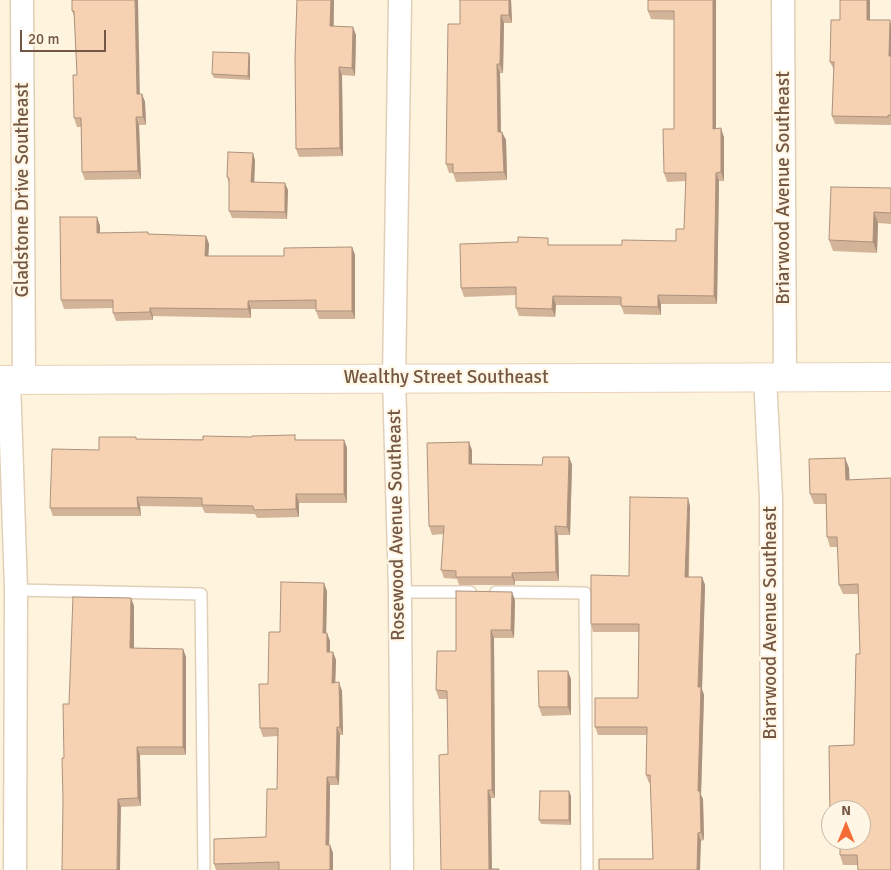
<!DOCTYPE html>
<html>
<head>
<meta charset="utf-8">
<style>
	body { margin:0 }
	#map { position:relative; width:891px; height:870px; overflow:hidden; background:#fef3dc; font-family:Signika,sans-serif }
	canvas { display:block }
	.north { position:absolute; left:821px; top:800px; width:50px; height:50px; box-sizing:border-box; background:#fff6e5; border:1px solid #c8b7a5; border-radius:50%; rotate:0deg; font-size:14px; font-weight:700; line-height:20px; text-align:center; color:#755844 }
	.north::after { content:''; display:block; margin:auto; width:18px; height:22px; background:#f56c35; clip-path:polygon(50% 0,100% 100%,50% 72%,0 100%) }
	.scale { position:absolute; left:20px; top:30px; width:86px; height:22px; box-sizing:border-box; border:2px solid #755844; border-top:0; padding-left:6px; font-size:15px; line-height:18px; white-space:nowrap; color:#755844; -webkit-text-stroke:4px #fff6e5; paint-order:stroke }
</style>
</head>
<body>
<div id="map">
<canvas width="891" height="870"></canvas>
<div class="north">N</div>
<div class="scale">20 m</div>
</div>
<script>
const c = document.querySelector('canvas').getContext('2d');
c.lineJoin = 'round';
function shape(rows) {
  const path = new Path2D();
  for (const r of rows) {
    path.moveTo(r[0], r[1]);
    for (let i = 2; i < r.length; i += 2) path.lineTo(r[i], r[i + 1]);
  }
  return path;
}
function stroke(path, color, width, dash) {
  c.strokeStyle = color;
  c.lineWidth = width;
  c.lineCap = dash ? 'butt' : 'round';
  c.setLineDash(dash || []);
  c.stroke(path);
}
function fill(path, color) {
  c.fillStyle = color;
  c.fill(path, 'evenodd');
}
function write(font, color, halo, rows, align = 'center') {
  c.font = font + ' Signika,sans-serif';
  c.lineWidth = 4.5;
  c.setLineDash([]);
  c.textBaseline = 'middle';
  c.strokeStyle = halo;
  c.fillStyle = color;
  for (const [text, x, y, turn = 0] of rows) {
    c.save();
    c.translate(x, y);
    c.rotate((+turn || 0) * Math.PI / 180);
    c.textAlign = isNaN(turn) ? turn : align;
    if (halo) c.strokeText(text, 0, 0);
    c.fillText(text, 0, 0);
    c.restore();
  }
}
const service = shape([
	[16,590,201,594,204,870],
	[400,592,470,592],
	[496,592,585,593,587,870]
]);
const minor = shape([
	[22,0,24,379],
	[400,0,394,379,400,592,402,870],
	[783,0,785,377],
	[765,377,771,498,772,870],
	[9,379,16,590,15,870]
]);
const secondary = shape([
	[0,380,891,377]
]);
const wall = shape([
	[72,0,140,94,142,94,145,102,146,125,139,125,141,179,85,180,82,172,81,127,77,127,74,118,77,75,75,18,72,11],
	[297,0,334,0,334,26,356,35,355,76,342,75,343,156,299,157,296,149],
	[511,0,512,23,504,23,503,73,500,73,501,132,506,140,507,180,456,182,453,173,449,173,446,164,460,24],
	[716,0,716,129,724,137,724,181,719,181,717,304,661,304,661,315,624,314,621,305,556,305,555,317,519,316,516,308,516,295,464,297,461,288,550,245,622,245,676,241,684,229,686,181,667,182,664,173,674,129,674,20,651,19,648,11],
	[870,0,870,20,891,24,891,125,835,124,832,116,834,70,830,62,840,20],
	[249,53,250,57,250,80,214,78,212,74],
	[255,160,254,182,288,190,287,219,232,218,229,211,229,183,227,177],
	[891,188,891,224,878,223,877,253,833,251,829,240],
	[97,217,100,226,100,233,206,236,209,244,208,256,284,256,352,247,355,255,355,319,319,319,316,311,316,309,251,309,251,318,153,316,153,320,116,321,113,313,113,308,64,309,61,300],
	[137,439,344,440,347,448,347,503,299,503,299,517,257,518,255,514,205,513,202,507,140,506,141,516,53,516,50,508,99,450],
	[472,450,472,464,542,465,569,457,572,465,570,535,558,535,559,581,515,581,515,585,459,585,457,579,444,578,441,570,444,534,432,535,429,526],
	[845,458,849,468,849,480,891,478,891,870,858,870,858,865,843,865,840,855,840,840,861,840,861,810,831,810,831,818,830,815,829,746,854,745,856,654,860,654,858,594,843,594,839,585,838,547,830,547,827,537,826,504,814,504,810,494,809,459],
	[690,506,689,577,702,577,705,585,702,689,704,695,701,795,703,799,704,840,701,841,653,859,651,783,649,783,646,775,647,735,598,735,595,727,638,698,639,632,593,632,591,624,629,576],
	[327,591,326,633,327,633,330,641,330,652,333,652,336,660,335,683,342,691,343,735,340,735,339,785,330,785,329,845,330,845,333,853,333,870,216,870,214,864,266,837,277,789,278,736,263,737,260,728,268,684,280,632],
	[131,598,134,606,134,648,183,649,186,657,186,755,140,755,141,806,121,807,64,758,69,704],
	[515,600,514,638,494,638,495,798,491,798,441,870,448,754,447,699,439,699,436,690,456,651],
	[571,679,571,715,542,716,539,707],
	[571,796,571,825,541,824,539,820]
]);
const shadedWall = shape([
	[135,0,138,0,140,103,137,94],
	[331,0,334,0,333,34,330,26],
	[509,0,511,0,512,23,509,15],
	[713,0,716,0,716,137,713,129],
	[867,0,870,0,870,28,867,20],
	[501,15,504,23,503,73,500,64],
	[890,20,891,24,891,62,889,56],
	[353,27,356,35,355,76,352,68],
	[249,53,250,57,250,80,248,76],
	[497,64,500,73,501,140,498,132],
	[339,67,342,75,343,156,340,148],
	[142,94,145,102,146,125,143,117],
	[136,117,139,125,141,179,138,171],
	[721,128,724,137,724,181,721,172],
	[502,132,506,140,507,180,504,172],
	[253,153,255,160,254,189,251,182],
	[716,173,719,181,717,304,714,296],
	[285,183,288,190,287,219,285,212],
	[874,212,878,223,877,253,873,242],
	[97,217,100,226,100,242,97,233],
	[206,236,209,244,208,264,205,256],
	[352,247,355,255,355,319,352,311],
	[658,295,661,304,661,315,658,307],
	[553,296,556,305,555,317,552,309],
	[248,301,251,309,251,318,248,309],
	[150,308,153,316,153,320,150,312],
	[344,440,347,448,347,503,344,494],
	[469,442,472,450,472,472,469,464],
	[569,457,572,465,570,535,567,527],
	[845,458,849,468,850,490,846,480],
	[296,494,299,503,299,517,296,509],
	[137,497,140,506,141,516,138,508],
	[688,498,690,506,688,585,685,577],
	[555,526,558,535,559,581,556,572],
	[512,573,515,581,515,585,512,577],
	[702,577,705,585,702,689,704,695,701,795,703,799,704,840,701,832,698,791,698,687],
	[324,583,327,591,326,641,323,633],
	[512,592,515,600,514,638,511,630],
	[131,598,134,606,134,656,130,648],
	[491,630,494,638,495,798,492,790],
	[327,633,330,641,330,660,327,652],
	[183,649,186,657,186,755,183,747],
	[333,652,336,660,335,691,332,683],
	[568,671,571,679,571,715,568,707],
	[339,682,342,691,343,735,340,727],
	[337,727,340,735,339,785,336,777],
	[137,747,140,755,141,806,138,798],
	[327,777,330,785,329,853,326,845],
	[488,790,491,798,492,870,489,870],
	[569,791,571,796,571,825,569,820],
	[118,799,121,807,120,870,117,870],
	[698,833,701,841,700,870,697,870],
	[330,845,333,853,333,870,330,870]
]);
const building = shape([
	[72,0,135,0,137,94,142,94,143,117,136,117,138,171,82,172,81,118,74,118,73,75,77,75,74,11,72,11,72,0],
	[297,0,331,0,330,26,353,27,352,68,339,67,340,148,296,149,295,58,297,0],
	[460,0,509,0,509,15,501,15,500,64,497,64,498,132,502,132,504,172,453,173,453,164,446,164,448,24,460,24,460,0],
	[648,0,713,0,713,129,721,128,721,172,716,173,714,296,658,295,658,307,621,306,621,297,553,296,552,309,516,308,516,287,461,288,460,244,518,242,518,237,548,238,548,245,622,245,622,240,676,241,676,229,684,229,686,173,664,173,663,129,674,129,674,11,648,11,648,0],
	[840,0,867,0,867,20,890,20,889,56,891,56,891,115,888,115,888,117,832,116,834,62,830,62,831,20,840,20,840,0],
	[213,52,249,53,248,76,212,74,213,52],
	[228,152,253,153,251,182,285,183,285,212,229,211,229,178,227,177,228,152],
	[831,187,891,188,891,213,874,212,873,242,829,240,831,187],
	[60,217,97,217,97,233,148,232,148,234,206,236,205,256,284,256,284,248,352,247,352,311,316,311,316,300,248,301,248,309,150,308,150,312,113,313,113,300,61,300,60,217],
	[295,435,295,440,344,440,344,494,296,494,296,509,254,510,253,506,202,505,202,498,137,497,138,508,50,508,52,449,99,450,99,437,136,437,136,439,203,440,203,436,252,437,252,436,295,435],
	[469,442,469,464,542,465,543,457,569,457,567,527,555,526,556,572,512,573,512,577,456,577,456,571,441,570,444,526,429,526,427,443,469,442],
	[845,458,846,480,891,478,891,870,858,870,857,855,840,855,840,840,861,840,861,810,831,810,831,815,830,815,829,746,854,745,856,654,860,654,858,584,839,585,837,537,827,537,826,494,810,494,809,459,845,458],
	[630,497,688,498,685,577,702,577,698,687,701,687,698,791,700,791,701,832,698,833,697,870,599,870,599,859,653,859,650,775,646,775,647,727,595,727,595,698,638,698,639,624,591,624,591,575,629,576,630,497],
	[281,582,324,583,323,633,327,633,327,652,333,652,332,683,339,682,340,727,337,727,336,777,327,777,326,845,330,845,330,870,279,870,279,862,214,864,214,839,266,837,267,789,277,789,278,728,260,728,259,684,268,684,269,632,280,632,281,582],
	[456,591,512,592,511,630,491,630,492,790,488,790,489,869,499,869,499,870,441,870,439,755,448,754,447,691,436,690,437,651,456,651,456,591],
	[73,597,131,598,130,648,183,649,183,747,137,747,138,798,118,799,117,870,62,870,63,800,62,758,64,758,63,704,69,704,73,597],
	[538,671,568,671,568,707,539,707,538,671],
	[540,791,569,791,569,820,539,820,540,791]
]);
const streetNames = [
	["Briarwood Avenue Southeast",784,188,-90],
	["Gladstone Drive Southeast",23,190,-90],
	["Wealthy Street Southeast",446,378],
	["Rosewood Avenue Southeast",397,525,-91],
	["Briarwood Avenue Southeast",771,623,-90]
];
stroke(service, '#e2cfb8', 14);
stroke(minor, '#e2cfb8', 25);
stroke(secondary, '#ead2b8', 30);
stroke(service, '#fff', 11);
stroke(minor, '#fff', 22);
stroke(secondary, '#fff', 28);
fill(wall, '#d4b499');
fill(shadedWall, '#ac927d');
fill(building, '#f6d1b2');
stroke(building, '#ac927d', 1);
write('19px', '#755844', '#fff6e5', streetNames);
</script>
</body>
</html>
